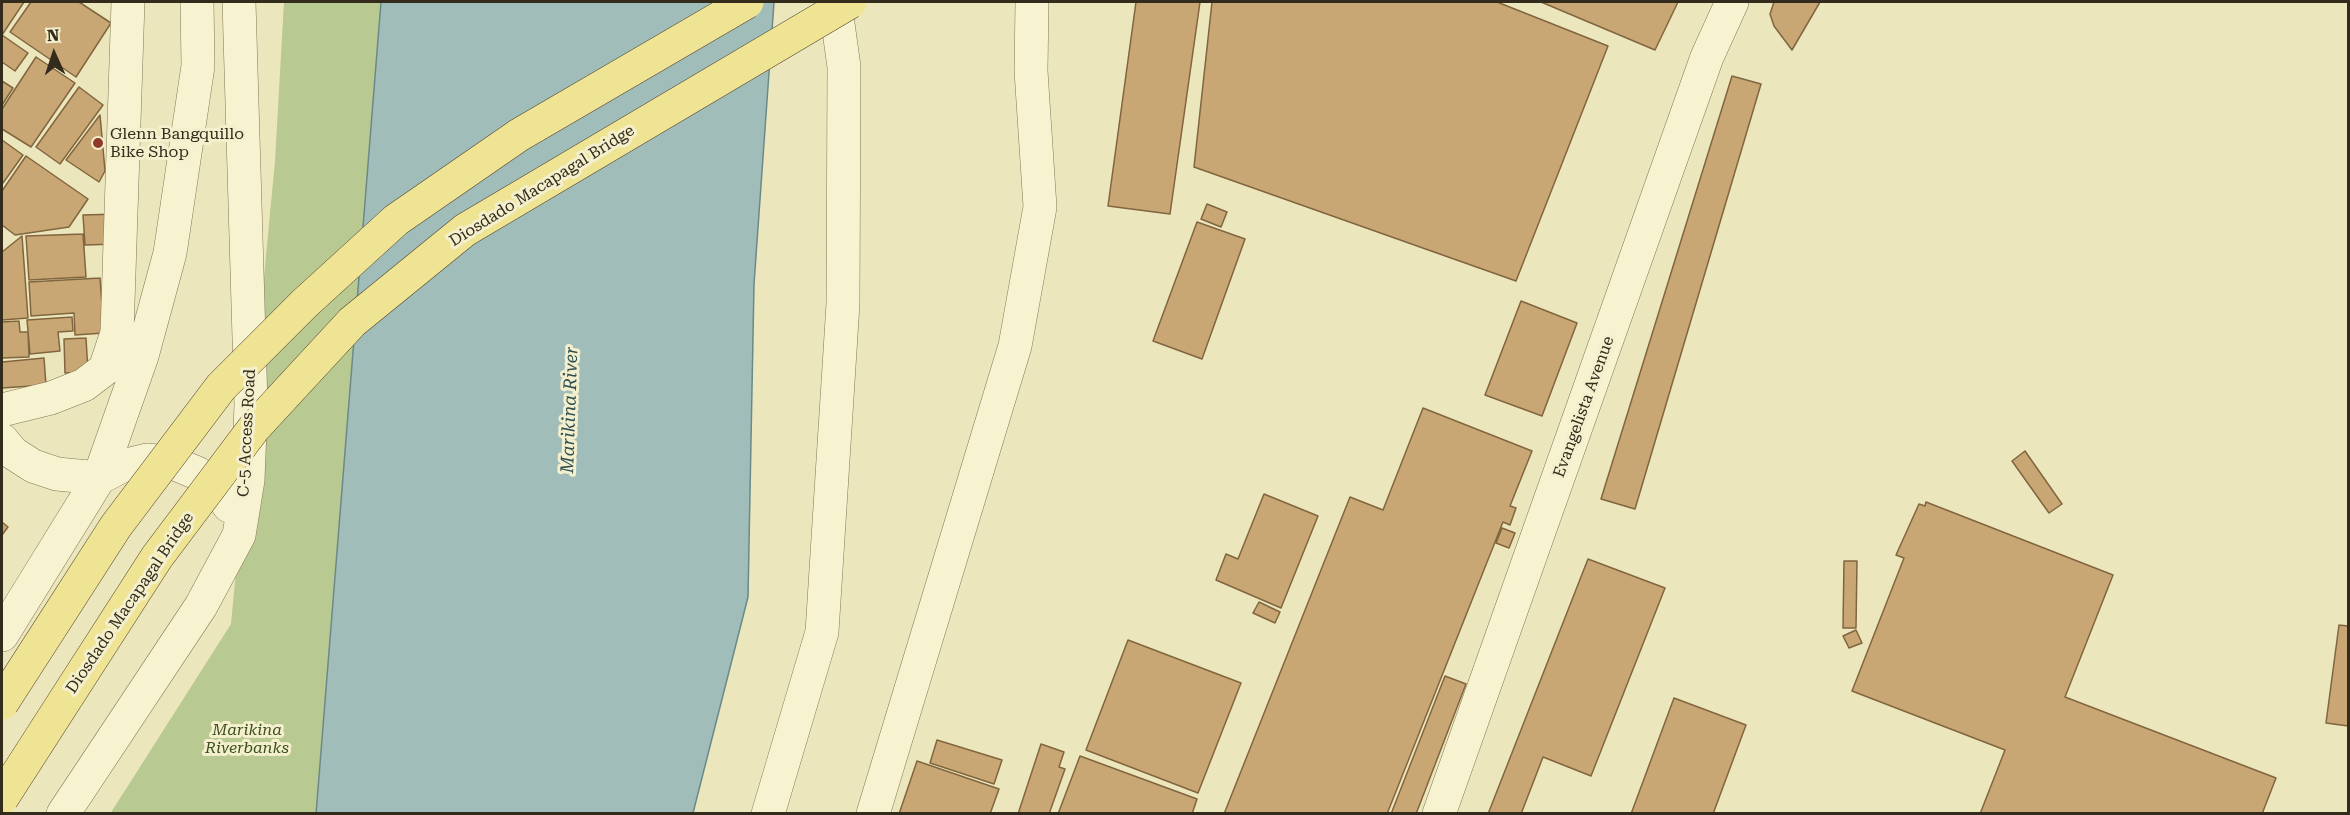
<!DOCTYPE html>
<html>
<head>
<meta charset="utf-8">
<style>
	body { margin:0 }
	#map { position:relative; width:2350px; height:815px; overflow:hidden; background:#ece6bd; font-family:"Roboto Serif",serif }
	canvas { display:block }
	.frame { position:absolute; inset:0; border:3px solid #332b1b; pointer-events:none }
	.north { position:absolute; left:24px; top:24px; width:60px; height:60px; -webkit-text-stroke:4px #f4efcc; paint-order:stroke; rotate:357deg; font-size:16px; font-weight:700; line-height:24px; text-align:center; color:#332b1b }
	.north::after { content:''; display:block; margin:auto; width:21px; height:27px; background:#332b1b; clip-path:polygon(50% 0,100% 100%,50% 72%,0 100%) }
</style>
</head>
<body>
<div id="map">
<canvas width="2350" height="815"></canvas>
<div class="frame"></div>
<div class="north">N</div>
</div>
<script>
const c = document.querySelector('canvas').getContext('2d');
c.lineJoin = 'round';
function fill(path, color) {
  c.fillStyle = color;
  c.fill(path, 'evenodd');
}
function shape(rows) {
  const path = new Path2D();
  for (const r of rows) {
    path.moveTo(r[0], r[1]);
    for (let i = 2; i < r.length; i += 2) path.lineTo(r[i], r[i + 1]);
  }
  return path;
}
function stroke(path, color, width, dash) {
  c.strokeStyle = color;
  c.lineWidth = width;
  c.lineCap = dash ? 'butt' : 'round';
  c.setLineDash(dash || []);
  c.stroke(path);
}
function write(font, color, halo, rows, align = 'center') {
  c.font = font + ' "Roboto Serif",serif';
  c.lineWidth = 6;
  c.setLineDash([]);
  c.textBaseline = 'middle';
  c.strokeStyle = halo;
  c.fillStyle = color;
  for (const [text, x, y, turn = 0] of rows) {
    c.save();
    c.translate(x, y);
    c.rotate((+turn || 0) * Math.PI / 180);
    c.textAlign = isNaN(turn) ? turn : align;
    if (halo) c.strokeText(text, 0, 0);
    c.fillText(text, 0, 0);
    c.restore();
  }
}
const green = shape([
	[284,2,381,2,316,813,110,814,231,624,275,161]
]);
const water = shape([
	[381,2,774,2,754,284,748,597,693,813,316,814,381,2]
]);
const building = shape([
	[2,2,24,2,2,35,2,2],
	[31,2,79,2,111,23,76,77,10,32,31,2],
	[1136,2,1200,2,1170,214,1108,206,1136,2],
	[1212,2,1497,2,1608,46,1516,281,1194,167,1212,2],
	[1541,2,1678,2,1655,50,1541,2],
	[1774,2,1820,2,1792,50,1774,26,1770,14,1774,2],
	[2,35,28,53,15,71,2,62,2,35],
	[36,57,75,83,31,147,2,129,2,109,36,57],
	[1732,76,1761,84,1635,509,1601,499,1732,76],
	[2,81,13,88,2,105,2,81],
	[79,87,103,105,60,164,36,147,79,87],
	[100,115,105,171,99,182,66,160,100,115],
	[2,140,23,155,3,183,2,183,2,140],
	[26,156,88,199,69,227,15,235,2,225,2,191,26,156],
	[1207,204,1227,212,1221,227,1201,219,1207,204],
	[119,214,118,244,85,245,83,215,119,214],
	[1197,222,1245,239,1202,359,1153,341,1197,222],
	[83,234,86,277,29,280,26,236,83,234],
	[22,236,28,318,2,320,2,252,22,236],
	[100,278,104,333,75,335,74,313,31,316,29,282,100,278],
	[1521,301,1577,323,1542,416,1485,395,1521,301],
	[72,317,73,331,58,332,60,351,30,354,27,320,72,317],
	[19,321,20,332,28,332,29,357,2,358,2,322,19,321],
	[86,338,88,372,65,373,64,339,86,338],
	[44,358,46,385,2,388,2,362,44,358],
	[1423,408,1532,451,1510,506,1516,508,1510,525,1503,522,1387,814,1224,814,1350,497,1383,510,1423,408],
	[2025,451,2062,504,2049,513,2012,461,2025,451],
	[1264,494,1318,516,1281,608,1216,580,1226,554,1238,559,1264,494],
	[1926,502,2113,575,2065,697,2276,778,2262,814,1980,814,2005,750,1852,691,1904,558,1896,555,1919,504,1925,506,1926,502],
	[2,522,8,527,2,535,2,522],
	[1502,528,1515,533,1509,548,1496,543,1502,528],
	[1588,559,1665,588,1591,776,1543,757,1521,814,1488,814,1588,559],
	[1844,561,1857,561,1856,628,1843,628,1844,561],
	[1259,602,1280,612,1275,623,1253,613,1259,602],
	[2339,625,2348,626,2348,726,2326,723,2339,625],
	[1856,630,1862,643,1849,648,1843,636,1856,630],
	[1128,640,1241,683,1198,793,1086,750,1128,640],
	[1445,676,1466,684,1416,814,1391,814,1445,676],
	[1674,698,1746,725,1713,814,1631,814,1674,698],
	[937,740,1002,760,994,784,930,763,937,740],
	[1041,744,1064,752,1059,767,1065,769,1049,814,1018,814,1041,744],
	[1080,756,1197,799,1192,814,1058,814,1080,756],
	[917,761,999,789,990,814,899,814,917,761]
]);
const minor = shape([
	[2,410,51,398,84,385,105,369,117,333,128,2],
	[2,440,13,453,33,466,57,474,99,478,122,466,147,460,173,463,197,473,217,489,229,506],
	[2,635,99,478,142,356,170,253,198,66,197,2],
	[63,814,201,606,239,535,248,480,251,405,239,2],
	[768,814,822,632,843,304,844,67,835,2],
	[873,814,1015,346,1040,207,1031,71,1032,2],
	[1439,814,1707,57,1732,2]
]);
const majorBridge = shape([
	[2,703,116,526,221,387,305,303,396,220,519,135,747,2],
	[2,798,157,557,254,428,352,322,465,230,850,2]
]);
const markers = [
	[98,143,6,"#903b29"]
];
const poiNames = [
	["Glenn Bangquillo",110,134],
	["Bike Shop",110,152]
];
const streetNames = [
	["Diosdado Macapagal Bridge",542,186,-32],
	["Evangelista Avenue",1584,407,-70],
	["C-5 Access Road",247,433,-87],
	["Diosdado Macapagal Bridge",130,603,-56]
];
const parkNames = [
	["Marikina",247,730],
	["Riverbanks",247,748]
];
const waterNames = [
	["Marikina River",570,410,-88]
];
fill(green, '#b9c992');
fill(water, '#a1bdba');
stroke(water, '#698a88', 1.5);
fill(building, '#c9a774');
stroke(building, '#81653e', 1.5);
stroke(minor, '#837657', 34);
stroke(minor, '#f7f3d0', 33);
stroke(majorBridge, '#50432c', 34, []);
stroke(majorBridge, '#efe394', 33);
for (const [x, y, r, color] of markers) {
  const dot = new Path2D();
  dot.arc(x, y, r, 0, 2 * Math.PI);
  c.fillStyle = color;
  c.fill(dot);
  stroke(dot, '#f4efcc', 2);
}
write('16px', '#332b1b', '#f4efcc', poiNames, 'left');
write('16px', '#332b1b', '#f4efcc', streetNames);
write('italic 16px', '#3c4f22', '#f4efcc', parkNames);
write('italic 18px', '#2b4e52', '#f4efcc', waterNames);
</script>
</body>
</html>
